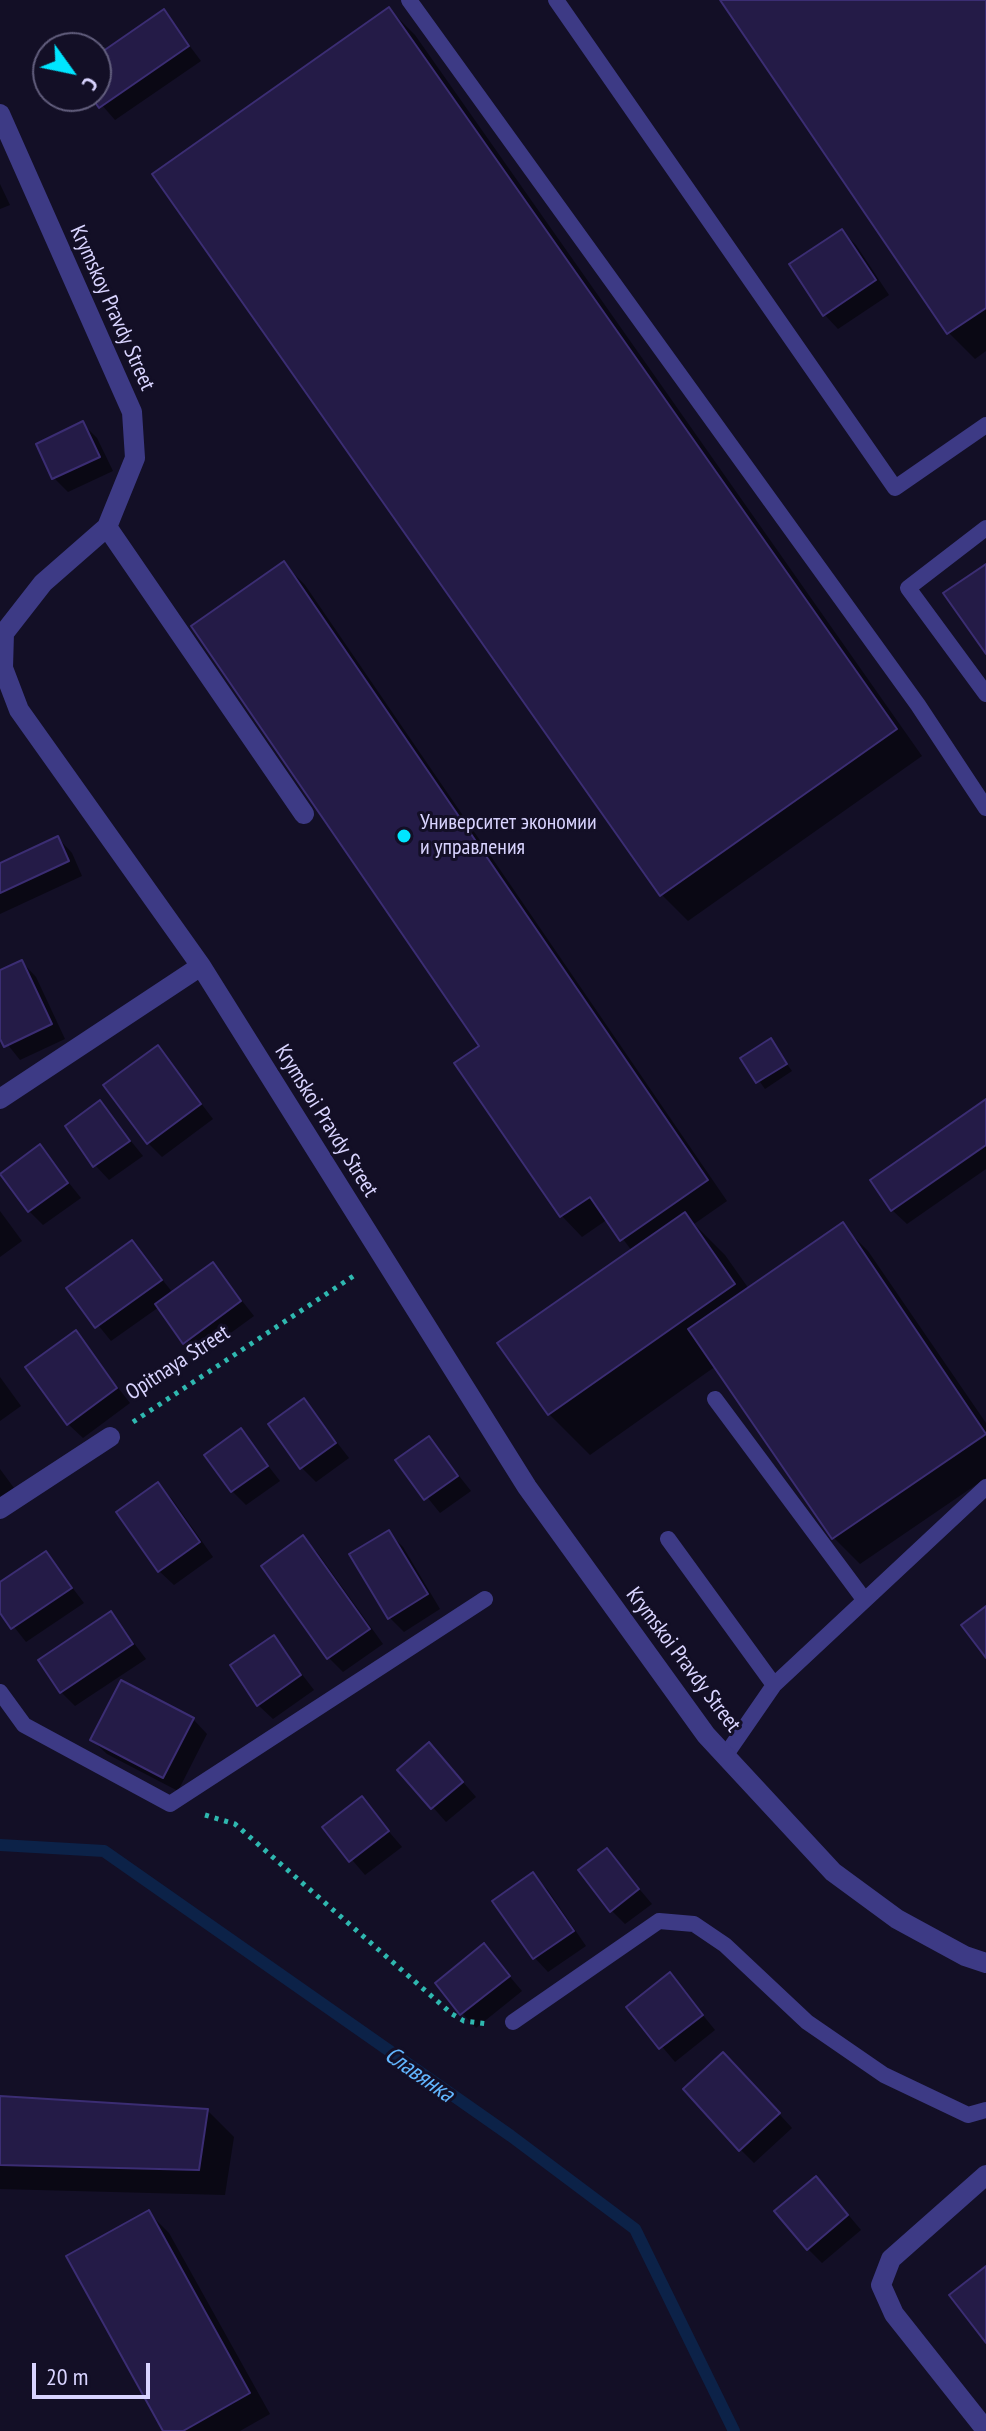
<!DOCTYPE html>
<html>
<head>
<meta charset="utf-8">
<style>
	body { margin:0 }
	#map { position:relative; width:986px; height:2431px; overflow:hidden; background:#130f26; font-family:"PT Sans Narrow",sans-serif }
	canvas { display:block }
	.north { position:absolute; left:32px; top:32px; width:80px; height:80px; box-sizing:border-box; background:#130f26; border:2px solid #625e7d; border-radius:50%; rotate:123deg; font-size:22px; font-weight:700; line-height:32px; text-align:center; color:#d9d4ff }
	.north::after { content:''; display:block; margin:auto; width:28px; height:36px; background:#00e5ff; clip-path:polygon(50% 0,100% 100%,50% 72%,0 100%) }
	.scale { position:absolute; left:32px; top:2363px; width:118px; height:36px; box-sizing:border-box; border:4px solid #d9d4ff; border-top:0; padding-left:10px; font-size:24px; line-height:28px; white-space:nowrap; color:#d9d4ff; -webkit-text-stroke:6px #130f26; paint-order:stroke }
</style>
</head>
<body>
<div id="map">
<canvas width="986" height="2431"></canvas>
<div class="north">С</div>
<div class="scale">20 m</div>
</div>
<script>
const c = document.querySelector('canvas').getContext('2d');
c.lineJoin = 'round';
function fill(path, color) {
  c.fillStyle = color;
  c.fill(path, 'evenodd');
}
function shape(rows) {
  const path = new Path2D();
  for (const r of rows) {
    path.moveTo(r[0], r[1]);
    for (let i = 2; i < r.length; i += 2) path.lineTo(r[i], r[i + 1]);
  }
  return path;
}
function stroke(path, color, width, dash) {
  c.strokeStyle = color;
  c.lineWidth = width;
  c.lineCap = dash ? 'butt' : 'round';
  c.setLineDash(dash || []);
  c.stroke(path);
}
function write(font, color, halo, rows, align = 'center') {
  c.font = font + ' "PT Sans Narrow",sans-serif';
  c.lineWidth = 6;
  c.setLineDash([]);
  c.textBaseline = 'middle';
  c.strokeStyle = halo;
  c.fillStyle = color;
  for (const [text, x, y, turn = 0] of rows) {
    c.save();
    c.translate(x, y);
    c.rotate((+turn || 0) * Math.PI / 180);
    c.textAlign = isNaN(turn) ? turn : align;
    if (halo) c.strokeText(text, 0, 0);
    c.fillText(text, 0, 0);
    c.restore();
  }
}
const shadow = shape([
	[722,0,986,0,986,351,975,359,949,333],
	[389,9,415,35,922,756,688,921,662,895,155,175],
	[164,12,201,61,115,120,94,96,96,59],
	[0,184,10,205,0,209],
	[842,231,856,245,889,295,838,329,824,314],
	[83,424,97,438,113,471,68,492,54,478],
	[284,564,305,585,727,1201,694,1224,725,1255,749,1289,842,1225,868,1251,986,1423,986,1478,860,1564,834,1538,716,1366,590,1455,549,1414,632,1251,608,1219,582,1237,562,1216,482,1046],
	[58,838,72,853,82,876,0,914,0,865],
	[22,962,36,977,65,1039,20,1060,0,1035,0,972],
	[770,1041,792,1071,765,1089,743,1058],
	[158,1047,213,1119,162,1157,148,1143],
	[986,1101,986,1169,907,1224,892,1210],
	[100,1103,143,1156,109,1180,95,1165],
	[40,1147,81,1198,43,1225,29,1211],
	[0,1211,22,1241,0,1257],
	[132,1242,173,1293,213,1264,254,1316,199,1356,159,1307,111,1341,69,1289],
	[75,1333,130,1403,83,1438,68,1424],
	[0,1377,21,1406,0,1421],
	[304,1400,349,1458,316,1482,302,1468],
	[241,1431,280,1481,246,1505,232,1491],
	[429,1438,471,1491,440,1513,398,1461],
	[0,1469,14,1488,0,1498],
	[158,1485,172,1499,213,1557,174,1585,159,1571],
	[389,1533,403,1547,440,1609,404,1632,390,1618],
	[303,1538,317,1552,383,1644,343,1672,329,1658,264,1566],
	[46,1553,84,1603,26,1642,0,1609,0,1584],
	[111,1613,146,1659,75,1706,61,1692],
	[274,1638,314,1690,273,1719,258,1705],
	[193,1719,207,1734,178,1791,107,1754,92,1740],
	[443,1759,476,1797,446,1822,400,1770],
	[361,1799,402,1847,365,1875,325,1828],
	[607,1851,652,1904,625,1924,611,1910],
	[533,1875,547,1889,586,1946,548,1972,534,1957],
	[484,1946,522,1991,476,2028,462,2013],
	[670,1975,715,2030,675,2062,629,2007],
	[738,2069,792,2128,754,2163,740,2149],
	[0,2098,207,2110,234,2137,225,2195,0,2189],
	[830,2193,861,2230,822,2263,808,2249],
	[148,2212,169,2233,270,2414,240,2431,165,2431]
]);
const stream = shape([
	[0,1845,104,1851,511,2136,635,2229,734,2431]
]);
const building = shape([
	[720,0,986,0,986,308,947,334,720,0],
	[389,7,897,729,660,896,152,174,389,7],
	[164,9,189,46,99,108,91,96,96,96,96,56,164,9],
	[842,229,876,280,823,316,789,264,842,229],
	[83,421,100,457,52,479,36,444,83,421],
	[284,561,708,1180,620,1241,590,1197,560,1217,454,1063,479,1046,191,626,284,561],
	[986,564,986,654,943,593,986,564],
	[58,836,69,861,0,893,0,863,58,836],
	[22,960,52,1024,4,1047,0,1039,0,970,22,960],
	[771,1038,787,1064,756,1083,740,1058,771,1038],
	[158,1045,201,1104,147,1144,103,1085,158,1045],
	[986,1099,986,1145,891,1211,870,1180,986,1099],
	[100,1100,130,1141,93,1167,65,1126,100,1100],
	[40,1144,68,1183,28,1212,0,1174,40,1144],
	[685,1212,735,1284,548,1415,497,1343,685,1212],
	[843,1222,986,1434,832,1539,688,1329,843,1222],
	[132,1240,162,1280,95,1328,66,1288,132,1240],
	[213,1262,241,1301,183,1344,155,1304,213,1262],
	[76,1330,117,1388,67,1425,25,1367,76,1330],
	[304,1398,336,1443,300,1469,268,1424,304,1398],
	[241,1428,268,1466,231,1492,204,1455,241,1428],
	[429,1436,458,1476,424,1500,395,1460,429,1436],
	[158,1482,200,1542,158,1572,116,1512,158,1482],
	[389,1530,428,1594,388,1619,349,1554,389,1530],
	[303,1535,370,1629,327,1659,261,1566,303,1535],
	[46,1551,72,1588,11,1629,0,1613,0,1582,46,1551],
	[986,1606,986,1658,961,1625,986,1606],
	[111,1611,133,1644,60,1693,38,1660,111,1611],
	[274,1635,301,1675,257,1706,230,1665,274,1635],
	[121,1680,194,1718,163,1778,90,1740,121,1680],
	[429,1742,463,1782,431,1809,397,1770,429,1742],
	[362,1796,389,1831,349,1862,322,1827,362,1796],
	[607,1848,639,1889,610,1912,578,1870,607,1848],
	[533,1872,574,1931,533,1959,492,1901,533,1872],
	[484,1943,510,1976,460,2015,435,1983,484,1943],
	[670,1972,703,2015,659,2049,626,2007,670,1972],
	[723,2052,780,2113,739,2151,683,2089,723,2052],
	[0,2096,208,2109,199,2170,0,2165,0,2096],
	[816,2176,848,2215,807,2250,774,2211,816,2176],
	[149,2210,250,2393,183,2431,163,2431,66,2256,149,2210],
	[986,2266,986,2343,949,2295,986,2266]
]);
const path = shape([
	[133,1422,358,1273],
	[205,1815,235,1824,452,2014,464,2021,488,2024]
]);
const service = shape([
	[409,0,918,705,986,808],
	[556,0,895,488,986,425],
	[986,528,908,588,986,694],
	[715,1399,863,1598],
	[668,1539,774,1685],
	[0,1692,24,1725,170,1804,485,1599],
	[725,1756,774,1685,986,1487],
	[513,2022,659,1921,694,1924,725,1945,807,2022,884,2075,968,2115,986,2110]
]);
const minor = shape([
	[0,114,132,412,135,458,107,527],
	[304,814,107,527,43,583,4,633,3,668,19,710,201,966,527,1487,706,1735,833,1872,897,1919,965,1956,986,1963],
	[0,1099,201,966],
	[0,1509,110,1437],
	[986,2175,891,2259,881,2285,894,2314,986,2430]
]);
const markers = [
	[404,836,8,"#00e5ff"]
];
const streetNames = [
	["Krymskoy Pravdy Street",112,308,66],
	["Krymskoi Pravdy Street",326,1121,58],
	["Opitnaya Street",178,1363,-33],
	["Krymskoi Pravdy Street",683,1660,53]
];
const poiNames = [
	["Университет экономии",420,823],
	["и управления",420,848]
];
const waterNames = [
	["Славянка",419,2075,35]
];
fill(shadow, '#0007');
stroke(stream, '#0c2248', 12);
fill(building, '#241b47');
stroke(building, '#3b2d73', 2);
stroke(path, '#2fb8b0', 5, [4, 6]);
stroke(service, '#3d3a85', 16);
stroke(minor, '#3d3a85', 20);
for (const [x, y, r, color] of markers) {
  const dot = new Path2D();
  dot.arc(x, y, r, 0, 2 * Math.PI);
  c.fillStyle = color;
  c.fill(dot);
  stroke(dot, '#130f26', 3);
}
write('22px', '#d9d4ff', '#130f26', streetNames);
write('22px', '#d9d4ff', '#130f26', poiNames, 'left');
write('italic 24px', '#62b6ff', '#130f26', waterNames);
</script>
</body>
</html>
